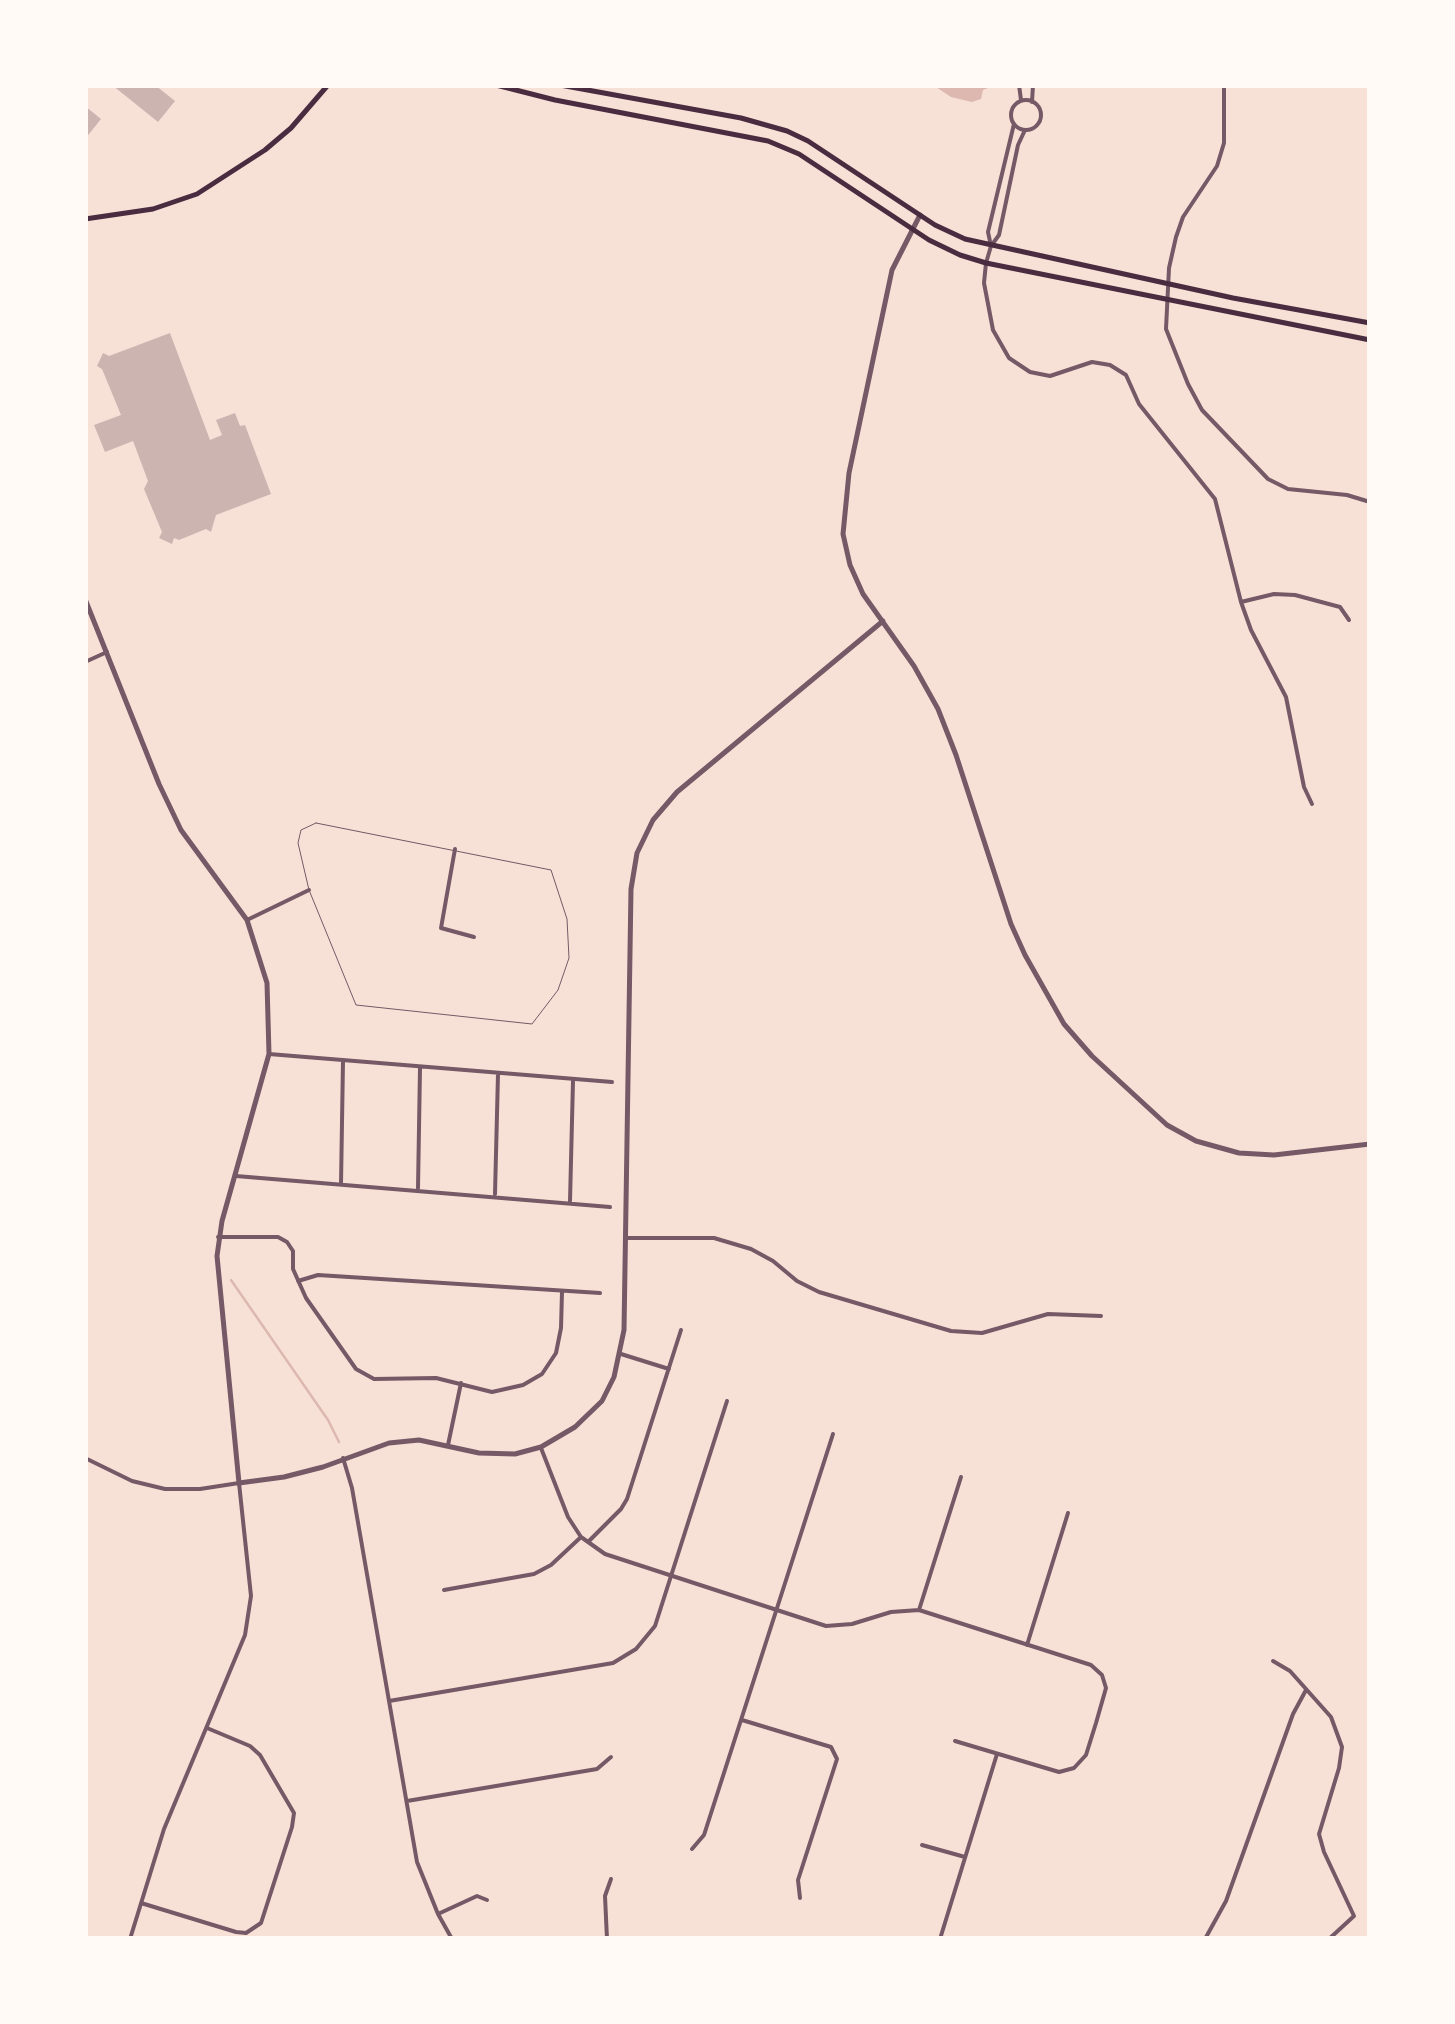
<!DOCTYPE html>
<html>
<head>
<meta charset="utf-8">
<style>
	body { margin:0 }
	#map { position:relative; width:1455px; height:2024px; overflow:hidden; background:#f7e1d7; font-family:"Roboto Condensed",sans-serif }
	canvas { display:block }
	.frame { position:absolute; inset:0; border:88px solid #fffaf5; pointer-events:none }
</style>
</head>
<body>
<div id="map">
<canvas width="1455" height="2024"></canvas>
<div class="frame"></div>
</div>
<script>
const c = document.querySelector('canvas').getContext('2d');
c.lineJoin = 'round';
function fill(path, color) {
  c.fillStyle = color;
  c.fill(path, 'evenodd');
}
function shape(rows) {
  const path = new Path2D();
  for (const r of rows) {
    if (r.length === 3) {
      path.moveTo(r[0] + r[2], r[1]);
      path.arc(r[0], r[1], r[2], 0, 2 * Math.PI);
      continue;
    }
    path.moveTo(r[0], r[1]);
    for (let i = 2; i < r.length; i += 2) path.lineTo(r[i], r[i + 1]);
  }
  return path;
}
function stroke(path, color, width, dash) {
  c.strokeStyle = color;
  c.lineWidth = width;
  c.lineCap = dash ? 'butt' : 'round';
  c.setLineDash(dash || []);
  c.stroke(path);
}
const water = shape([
	[933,85,995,85,983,90,981,99,972,102,951,97]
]);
const stream = shape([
	[231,1280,328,1420,339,1442]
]);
const building = shape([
	[112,85,155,85,175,101,158,122],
	[85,106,101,119,85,139],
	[170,333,210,440,222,435,216,420,235,413,240,426,245,425,271,494,216,515,211,532,206,529,179,540,174,538,172,544,159,538,162,532,144,489,148,481,133,441,105,452,94,425,121,415,102,369,97,366,103,353,109,356]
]);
const service = shape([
	[316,823,551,870,567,919,569,958,558,990,532,1024,356,1005,309,890,298,843,301,830,316,823]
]);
const minor = shape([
	[1019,85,1021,100],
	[1224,85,1224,143,1217,166,1183,217,1176,237,1169,268,1166,329,1188,384,1202,410,1268,479,1288,489,1347,495,1370,502],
	[1026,115,15],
	[1032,102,1033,85],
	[1025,130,1018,145,999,235,991,246,986,263,984,283,993,330,1009,358,1030,372,1050,376,1092,362,1110,365,1126,375,1139,404,1215,499,1241,602,1251,630,1286,697,1304,787,1312,804],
	[991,246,988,232,1014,124],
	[1241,602,1274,594,1295,595,1340,607,1349,620],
	[85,662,107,652],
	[455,849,441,928,474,937],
	[247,920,309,890],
	[269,1054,612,1082],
	[236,1176,610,1207],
	[341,1184,343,1061],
	[418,1188,420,1068],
	[495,1194,498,1074],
	[570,1201,573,1081],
	[218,1237,278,1237,287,1242,293,1251,293,1269,306,1298,356,1369,374,1379,436,1378,492,1392,523,1385,542,1374,556,1353,561,1328,562,1292],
	[625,1238,714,1238,751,1249,773,1261,797,1281,819,1292,951,1331,982,1333,1048,1314,1101,1316],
	[298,1281,318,1275,600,1293],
	[621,1354,669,1369],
	[448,1445,461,1383],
	[541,1448,568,1517,581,1537,605,1554,826,1626,852,1624,891,1612,919,1610,1091,1665,1102,1675,1106,1688,1096,1723,1086,1755,1074,1768,1059,1772,955,1741],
	[85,1458,132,1481,165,1489,200,1489,239,1483,251,1596,245,1635,164,1829,130,1939],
	[343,1458,352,1488,417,1862,438,1914,452,1939],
	[589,1541,621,1509,627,1499,681,1330],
	[444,1590,534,1574,551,1565,581,1537],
	[919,1610,961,1477],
	[1027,1645,1068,1513],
	[1273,1661,1290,1671,1331,1717,1342,1747,1339,1768,1319,1834,1324,1852,1354,1916,1329,1939],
	[389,1701,613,1663,636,1649,655,1626,727,1401],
	[742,1720,831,1747,837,1759,798,1880,800,1898],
	[407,1801,597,1769,611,1757],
	[922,1845,965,1857],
	[692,1849,704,1835,833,1434],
	[141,1903,236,1932,246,1933,261,1923,292,1827,294,1813,260,1755,250,1746,207,1728],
	[438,1914,477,1896,487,1900],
	[607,1939,605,1896,611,1879],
	[940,1939,997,1754],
	[1205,1939,1226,1901,1293,1714,1306,1690]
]);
const tertiary = shape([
	[920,215,892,270,849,473,843,534,850,565,863,594,914,666,938,709,956,755,1011,924,1025,955,1064,1024,1092,1056,1167,1125,1196,1141,1239,1153,1274,1155,1370,1144],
	[85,599,159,784,181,830,247,920,267,983,269,1054,222,1221,217,1256,239,1483,284,1477,323,1467,389,1443,419,1440,479,1453,515,1454,541,1447,575,1427,602,1401,614,1377,624,1330,631,889,637,853,653,820,677,792,883,621]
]);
const secondary = shape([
	[496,85,555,100,768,141,799,154,929,240,960,255,986,263,1370,340],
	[560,85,741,118,787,131,808,141,935,225,965,239,1233,298,1370,323],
	[85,219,153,209,197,194,265,150,291,128,328,85]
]);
fill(water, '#dcb8b0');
stroke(stream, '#dcb8b0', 2.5);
fill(building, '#ccb4b1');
stroke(service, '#755966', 1);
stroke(minor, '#755966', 4);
stroke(tertiary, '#755966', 5);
stroke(secondary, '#4a2c40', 5);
</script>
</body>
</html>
